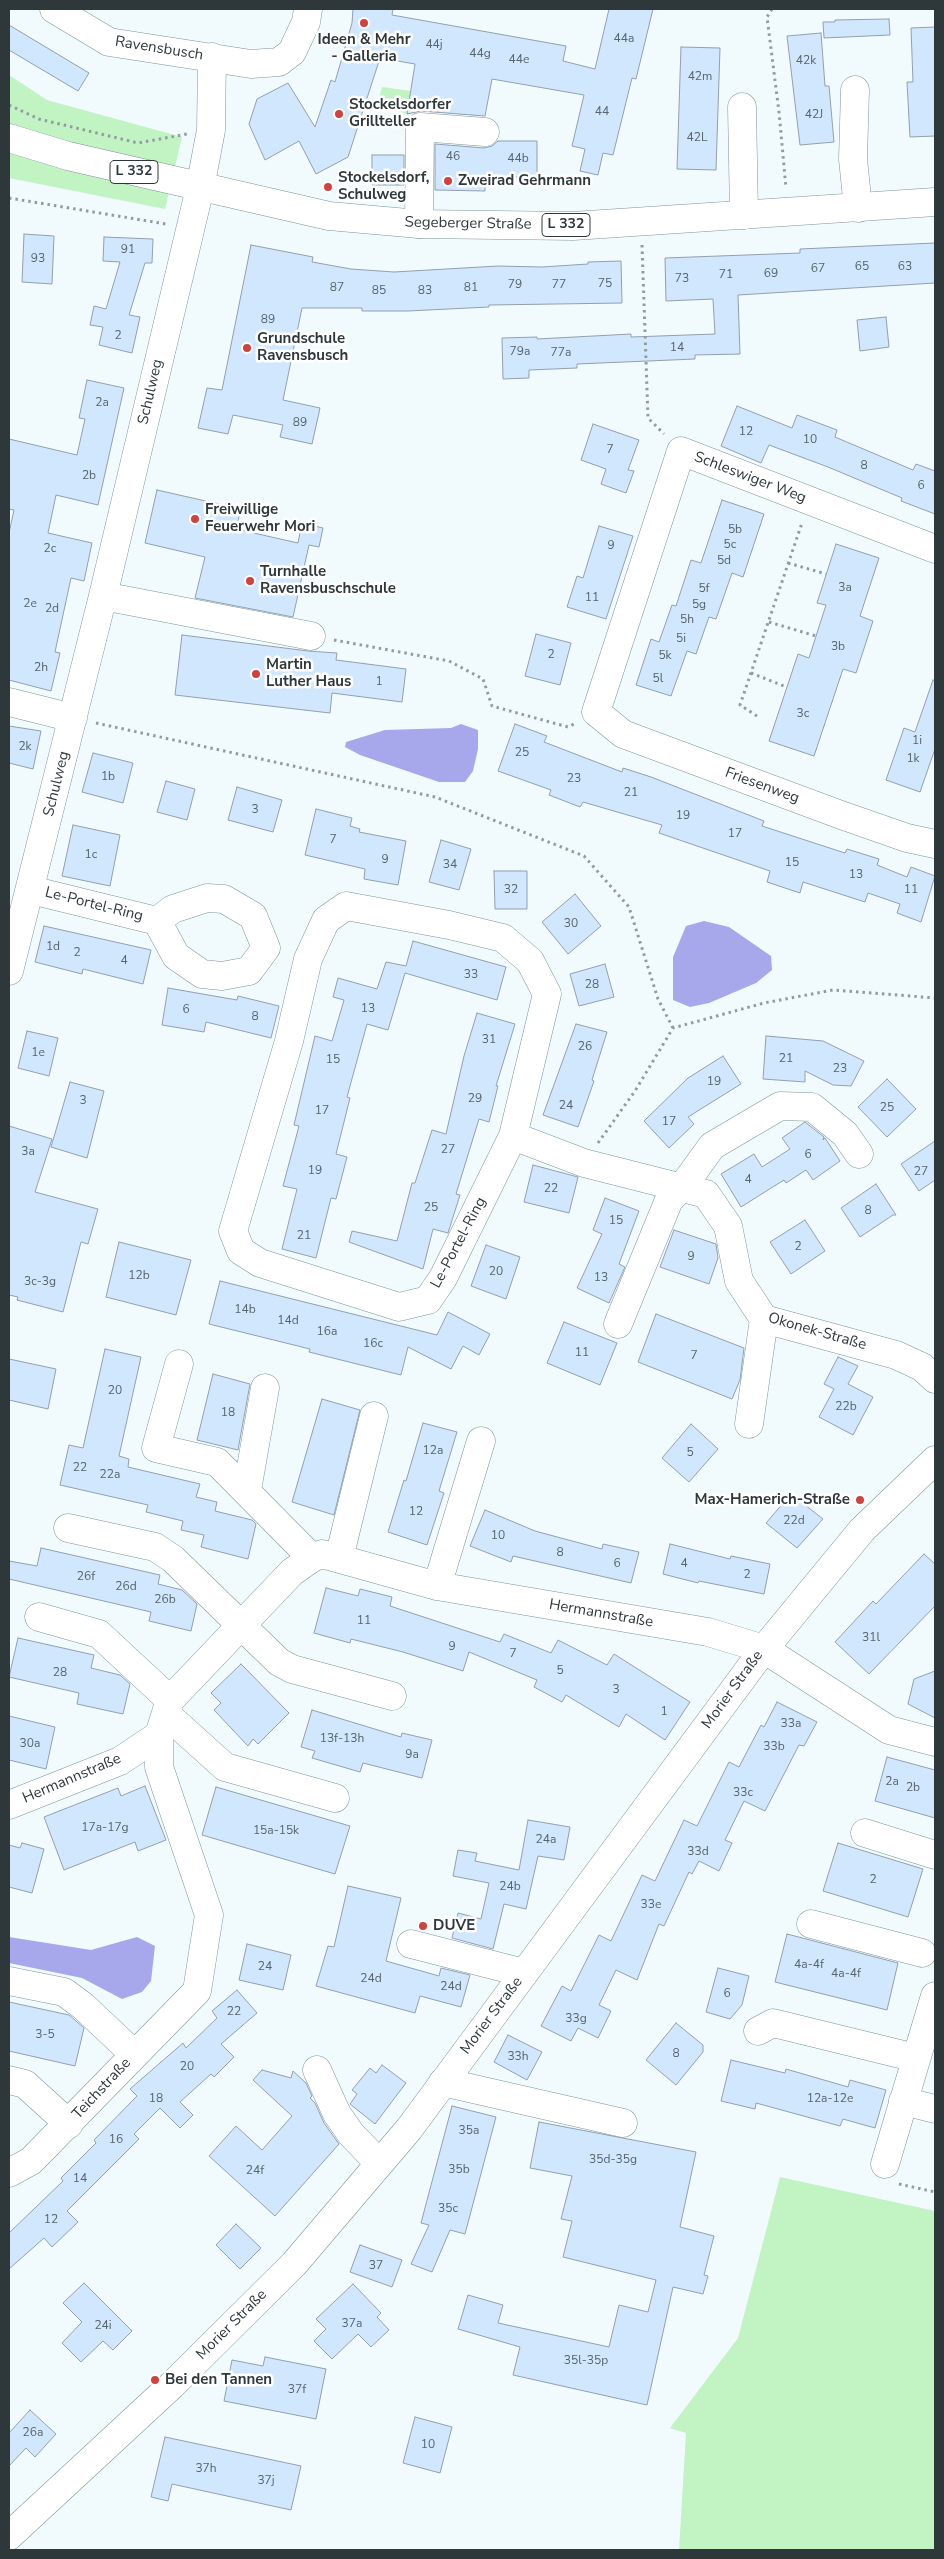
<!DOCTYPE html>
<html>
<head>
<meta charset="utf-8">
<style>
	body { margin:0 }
	#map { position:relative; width:944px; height:2559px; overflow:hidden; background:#f1fbfe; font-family:"Nunito Sans",sans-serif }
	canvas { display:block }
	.frame { position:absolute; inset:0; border:10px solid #2e383b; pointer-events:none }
</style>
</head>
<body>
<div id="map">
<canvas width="944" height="2559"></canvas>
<div class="frame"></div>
</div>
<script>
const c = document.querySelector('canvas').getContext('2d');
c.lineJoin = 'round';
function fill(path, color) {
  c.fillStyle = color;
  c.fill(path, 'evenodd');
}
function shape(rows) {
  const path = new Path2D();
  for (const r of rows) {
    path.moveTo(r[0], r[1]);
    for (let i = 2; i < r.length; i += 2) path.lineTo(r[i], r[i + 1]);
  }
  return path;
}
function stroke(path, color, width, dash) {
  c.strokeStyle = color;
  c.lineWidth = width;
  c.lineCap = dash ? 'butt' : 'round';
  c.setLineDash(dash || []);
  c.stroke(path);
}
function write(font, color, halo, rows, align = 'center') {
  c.font = font + ' "Nunito Sans",sans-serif';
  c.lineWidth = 5;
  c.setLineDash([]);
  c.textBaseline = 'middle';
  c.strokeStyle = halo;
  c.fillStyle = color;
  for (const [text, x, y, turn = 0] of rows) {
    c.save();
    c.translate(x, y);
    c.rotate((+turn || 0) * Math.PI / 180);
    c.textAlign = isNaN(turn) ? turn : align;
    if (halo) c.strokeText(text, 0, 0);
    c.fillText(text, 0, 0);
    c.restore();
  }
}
const green = shape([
	[9,75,47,100,182,137,165,209,9,178],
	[382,87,411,91,407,114,377,105],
	[780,2177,935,2211,935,2550,679,2550,686,2433,670,2428,738,2338]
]);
const water = shape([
	[461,724,478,730,478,749,473,771,465,782,439,782,360,755,345,747,346,742,385,730,451,728],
	[704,921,729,927,771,956,772,970,756,983,709,1003,690,1007,673,1000,673,957,686,926],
	[9,1937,91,1950,137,1937,155,1946,151,1981,142,1992,122,1999,82,1978,9,1963]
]);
const building = shape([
	[353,9,393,9,392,15,566,46,563,61,595,69,609,9,653,9,636,79,632,78,613,155,603,153,598,175,580,171,585,149,572,146,584,95,492,79,485,116,421,111,407,114,415,64,380,58,348,157,316,174,299,141,265,160,249,124,257,99,288,83,315,127,331,80,335,82,352,23,353,9],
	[889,19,890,35,824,38,823,22,835,22,835,20,889,19],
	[9,25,89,73,78,91,9,50,9,25],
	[935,27,935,136,910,137,907,82,913,82,911,28,935,27],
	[821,33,825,86,829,86,834,142,800,145,787,36,821,33],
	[681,47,720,48,716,170,677,169,681,47],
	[498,141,537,141,537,178,485,176,485,191,435,190,435,144,484,148,492,146,498,141],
	[372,155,404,155,404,185,372,185,372,155],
	[24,234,54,236,52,284,22,282,24,234],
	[104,237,153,239,152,263,145,263,129,315,140,317,132,353,99,345,103,327,90,325,94,306,106,309,120,262,103,261,104,237],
	[935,243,935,283,738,295,740,354,695,355,695,359,577,364,577,368,529,370,529,378,503,379,502,338,537,337,537,339,631,334,631,337,715,334,713,299,666,301,665,258,800,253,800,249,935,243],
	[251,245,313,257,312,262,351,269,394,272,498,266,542,267,588,264,588,262,621,261,622,303,489,305,489,307,408,311,362,311,362,308,302,308,283,400,320,408,312,444,280,437,283,425,233,415,228,434,198,428,207,388,222,390,251,245],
	[886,317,889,347,860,351,857,320,886,317],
	[87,380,124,388,98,505,56,495,48,533,92,543,84,581,71,578,55,652,60,653,51,691,9,680,9,533,14,510,9,509,9,439,77,455,85,419,79,418,87,380],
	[737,406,792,428,797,415,837,430,835,437,913,470,916,464,935,471,935,514,901,501,902,498,828,467,769,445,761,463,721,446,737,406],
	[593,424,639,440,628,470,634,471,626,493,601,484,606,469,581,460,593,424],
	[157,490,241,509,236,529,298,543,302,523,323,528,319,547,309,545,293,617,195,598,205,557,145,543,157,490],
	[722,500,764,514,743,577,732,573,716,619,709,617,696,654,687,651,671,696,636,685,651,639,659,642,672,605,676,606,691,560,701,563,722,500],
	[599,526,633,536,606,619,567,607,577,576,583,578,599,526],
	[836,544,879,558,860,616,873,621,856,673,843,669,814,756,769,741,798,654,809,658,826,605,817,603,836,544],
	[536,634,571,643,560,685,525,676,536,634],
	[182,635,308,651,337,653,336,660,406,669,402,702,332,693,330,713,175,695,182,635],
	[933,680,935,681,935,749,920,792,886,780,904,728,915,732,933,680],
	[515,724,547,736,544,742,622,772,623,768,651,777,764,821,762,826,845,853,847,849,879,859,877,865,907,877,911,867,935,876,921,922,897,913,900,904,868,893,865,902,803,882,800,893,767,882,770,871,659,833,662,825,583,802,580,807,549,795,551,790,498,771,515,724],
	[9,726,41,731,33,769,9,763,9,726],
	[93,753,133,763,123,803,82,792,93,753],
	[166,781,195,789,187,820,157,812,166,781],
	[237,787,282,800,273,832,228,820,237,787],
	[316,809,352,818,350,826,360,829,359,832,406,841,398,885,364,879,365,869,305,855,316,809],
	[73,825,120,835,110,886,62,876,73,825],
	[441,840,471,849,459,890,429,882,441,840],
	[494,871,527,871,527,909,495,909,494,871],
	[575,894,601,926,568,954,542,922,575,894],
	[44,926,151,950,143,984,83,969,82,974,35,962,44,926],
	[413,941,506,967,497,1000,405,973,388,1030,367,1024,347,1097,350,1098,336,1154,347,1157,336,1199,331,1198,316,1258,282,1249,297,1189,283,1186,299,1126,294,1125,315,1036,332,1041,344,1000,333,997,338,978,377,989,386,962,406,966,413,941],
	[605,964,614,997,579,1006,570,974,605,964],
	[168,988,237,1000,238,996,279,1006,271,1038,206,1022,204,1032,162,1025,168,988],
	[477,1013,515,1024,496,1086,498,1086,489,1122,479,1119,456,1194,460,1195,448,1233,433,1229,423,1269,349,1242,352,1231,397,1241,412,1183,415,1183,432,1130,446,1134,464,1056,477,1013],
	[576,1024,607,1032,592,1080,594,1081,578,1127,543,1115,576,1024],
	[27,1031,58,1038,49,1076,18,1068,27,1031],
	[766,1036,823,1041,864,1061,851,1086,833,1085,805,1071,805,1082,763,1079,766,1036],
	[723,1056,741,1084,688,1117,694,1124,669,1148,644,1121,688,1078,723,1056],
	[887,1079,916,1109,887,1137,858,1107,887,1079],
	[70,1082,104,1091,87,1158,51,1147,70,1082],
	[805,1122,824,1137,823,1140,825,1138,840,1161,813,1180,806,1170,786,1183,784,1180,741,1207,721,1174,754,1154,762,1167,790,1149,782,1138,805,1122],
	[9,1126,52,1139,35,1192,98,1209,88,1244,81,1242,63,1312,17,1300,18,1297,9,1295,9,1126],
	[935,1141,935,1180,919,1191,901,1164,935,1141],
	[533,1165,578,1177,569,1213,524,1202,533,1165],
	[876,1184,896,1215,893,1215,860,1237,841,1208,876,1184],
	[605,1198,639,1211,619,1264,625,1267,609,1303,577,1288,602,1234,593,1230,605,1198],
	[805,1220,825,1251,791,1274,770,1242,805,1220],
	[674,1230,716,1244,718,1258,709,1284,660,1267,674,1230],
	[119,1242,191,1260,176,1315,106,1297,119,1242],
	[486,1245,520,1257,506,1299,471,1286,486,1245],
	[220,1281,437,1335,448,1312,490,1334,479,1355,463,1346,451,1369,408,1347,401,1375,309,1352,310,1349,209,1324,220,1281],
	[656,1314,744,1348,740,1380,732,1399,638,1362,656,1314],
	[564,1322,617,1343,600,1385,547,1363,564,1322],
	[105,1349,141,1357,119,1456,129,1459,128,1467,200,1484,196,1497,217,1502,215,1511,252,1520,256,1524,248,1559,201,1547,204,1535,181,1530,183,1521,146,1512,148,1505,60,1485,69,1445,83,1448,105,1349],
	[838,1357,858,1366,848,1384,873,1397,853,1435,819,1417,834,1389,824,1384,838,1357],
	[9,1359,56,1369,48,1409,9,1400,9,1359],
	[213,1374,250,1384,238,1450,197,1440,213,1374],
	[322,1399,360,1410,334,1515,292,1502,322,1399],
	[423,1423,457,1432,439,1491,444,1493,427,1545,388,1532,404,1480,406,1481,423,1423],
	[691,1424,718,1449,689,1482,662,1458,691,1424],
	[791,1494,823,1519,797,1548,766,1523,791,1494],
	[485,1510,535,1531,602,1549,603,1544,639,1552,631,1583,513,1556,511,1562,470,1546,485,1510],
	[670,1544,730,1559,731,1556,770,1564,764,1594,699,1581,698,1583,663,1574,670,1544],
	[41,1548,160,1575,158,1584,182,1590,197,1604,191,1631,149,1621,151,1612,9,1579,9,1561,37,1566,41,1548],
	[924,1554,935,1564,935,1606,869,1674,835,1642,873,1601,876,1604,924,1554],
	[326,1588,358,1596,360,1589,392,1597,390,1606,500,1642,504,1634,551,1653,558,1640,607,1665,614,1654,690,1702,665,1740,626,1714,619,1727,566,1695,562,1702,534,1687,537,1680,469,1652,463,1671,403,1652,351,1639,350,1643,314,1633,326,1588],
	[18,1638,94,1655,91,1668,120,1675,130,1684,123,1714,77,1704,79,1693,9,1677,18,1638],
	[241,1664,289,1713,258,1744,253,1739,248,1746,214,1710,221,1703,211,1693,241,1664],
	[935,1671,935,1718,908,1704,914,1679,935,1671],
	[777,1702,817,1722,804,1746,799,1745,765,1811,744,1801,725,1840,732,1843,719,1871,699,1861,692,1874,689,1872,664,1926,659,1924,637,1980,616,1970,599,2005,611,2011,598,2038,578,2028,571,2041,541,2026,562,1986,571,1991,599,1935,611,1941,642,1875,655,1881,684,1820,697,1826,729,1762,739,1767,761,1725,764,1727,777,1702],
	[312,1710,401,1737,402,1733,432,1740,422,1778,363,1763,360,1772,312,1758,315,1751,301,1747,312,1710],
	[9,1716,55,1727,46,1769,9,1760,9,1716],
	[887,1757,935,1770,935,1818,875,1801,887,1757],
	[145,1786,166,1840,138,1851,135,1842,64,1870,44,1817,118,1788,121,1796,145,1786],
	[216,1787,350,1826,335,1874,202,1835,216,1787],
	[528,1820,570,1827,564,1860,538,1856,526,1909,504,1904,493,1949,452,1938,458,1913,481,1919,489,1883,453,1876,458,1850,477,1853,475,1861,519,1870,528,1820],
	[22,1843,44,1849,32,1893,9,1887,9,1845,20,1848,22,1843],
	[838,1843,923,1869,908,1917,823,1891,838,1843],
	[348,1886,401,1898,386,1961,439,1976,441,1968,470,1975,461,2007,420,1996,415,2013,316,1986,328,1946,334,1947,348,1886],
	[787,1934,898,1963,887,2010,775,1982,787,1934],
	[247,1944,291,1955,283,1990,239,1980,247,1944],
	[718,1968,749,1976,742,2005,730,2019,706,2012,718,1968],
	[237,1990,257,2013,221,2044,234,2057,214,2077,211,2074,180,2102,193,2115,180,2128,160,2108,134,2134,139,2139,67,2211,78,2222,52,2247,44,2238,9,2269,9,2233,63,2181,61,2178,96,2143,94,2140,137,2096,130,2089,183,2043,186,2048,217,2018,212,2011,237,1990],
	[9,2002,69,2015,84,2028,75,2066,9,2051,9,2002],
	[676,2023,703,2045,703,2052,676,2085,646,2060,676,2023],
	[508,2035,542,2052,527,2080,494,2062,508,2035],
	[731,2060,785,2073,786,2069,848,2087,850,2080,886,2090,875,2128,843,2119,840,2126,756,2103,755,2109,721,2101,731,2060],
	[382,2065,406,2083,375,2124,350,2104,357,2094,352,2090,370,2068,376,2073,382,2065],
	[262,2070,291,2078,293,2071,306,2083,312,2096,310,2098,315,2103,324,2123,339,2144,275,2216,209,2156,236,2126,262,2150,292,2116,253,2080,262,2070],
	[452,2106,496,2117,465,2234,450,2230,432,2272,411,2264,429,2225,421,2223,452,2106],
	[539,2122,696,2152,680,2227,714,2236,704,2275,708,2276,703,2294,673,2287,647,2405,513,2375,520,2347,458,2329,468,2295,503,2305,498,2323,609,2347,619,2305,648,2312,656,2280,563,2257,572,2221,561,2219,572,2176,530,2168,539,2122],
	[236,2224,261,2248,240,2269,216,2245,236,2224],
	[360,2245,402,2260,392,2287,350,2272,360,2245],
	[84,2283,132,2331,113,2350,103,2341,81,2362,62,2343,82,2322,63,2303,84,2283],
	[353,2284,381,2313,377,2317,389,2330,371,2347,358,2334,332,2359,314,2341,326,2329,316,2319,353,2284],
	[265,2357,326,2369,316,2419,224,2401,232,2360,263,2366,265,2357],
	[30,2410,56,2434,35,2457,26,2448,9,2466,9,2433,30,2410],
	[415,2417,452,2427,440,2473,403,2463,415,2417],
	[165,2437,301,2466,291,2510,172,2484,168,2501,151,2497,165,2437]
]);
const path = shape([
	[772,9,767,17,779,112,786,188],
	[9,105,39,119,138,143,187,134],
	[9,198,166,224],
	[642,245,648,418,664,434],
	[788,563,826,574],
	[769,622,816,636],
	[334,640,449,661,483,679,492,706,568,727,576,723],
	[751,673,784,686],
	[757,716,740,705,802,523],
	[96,723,435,797,584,856,629,907,658,999,673,1028],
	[598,1143,635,1091,673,1028,764,1003,833,990,935,998],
	[899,2184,935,2192]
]);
const minor = shape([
	[54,9,109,42,251,64,279,62,292,52,306,22,308,9],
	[855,90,853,159,858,208],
	[742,107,744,215],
	[419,224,420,127,485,132],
	[935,549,681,451,596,712,623,734,841,815,907,838,935,844],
	[103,596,311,636],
	[9,702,73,718],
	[31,890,157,921],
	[207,898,224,899,253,916,266,948,249,971,222,976,202,974,176,956,157,921,173,909,207,898],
	[346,906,449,925,503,938,530,961,547,994,513,1136,443,1278,428,1300,399,1307,260,1263,241,1251,233,1231,289,1041,308,959,326,920,346,906],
	[9,971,103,596,200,188,211,130,212,57],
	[513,1136,584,1163,706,1194,728,1226,739,1281,764,1319,896,1355,922,1367,935,1379],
	[618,1324,669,1200,683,1186,712,1146,780,1106,812,1107,845,1134,859,1154],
	[179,1364,156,1448,217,1462,312,1558],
	[749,1424,764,1319],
	[247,1490,265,1388],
	[68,1528,155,1547,173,1559,279,1662,292,1669,392,1696],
	[339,1558,374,1416],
	[437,1586,481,1441],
	[39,1617,99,1634,170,1700],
	[166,1714,225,1767,335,1798],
	[9,1805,120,1761,159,1735],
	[865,1833,935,1855],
	[811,1924,922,1953],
	[411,1944,524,1973],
	[9,1981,64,1992,83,2006,134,2054],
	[758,2031,773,2023,916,2058],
	[317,2070,337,2114,351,2134,379,2163],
	[9,2080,25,2084,69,2124],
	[443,2082,623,2123],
	[903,2101,935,2109],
	[885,2164,935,1996],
	[9,2173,31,2161,197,1991,209,1915,159,1767,159,1735,170,1700,292,1572,312,1558,322,1554,437,1586,708,1632,764,1649,889,1730,935,1742]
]);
const major = shape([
	[9,138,68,156,329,216,419,224,573,226,935,202],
	[9,2536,172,2385,294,2264,409,2129,764,1649,862,1530,935,1460]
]);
const markers = [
	[364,23,5,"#d0423d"],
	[339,114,5,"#d0423d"],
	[448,181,5,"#d0423d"],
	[328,187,5,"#d0423d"],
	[247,348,5,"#d0423d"],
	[195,519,5,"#d0423d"],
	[250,581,5,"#d0423d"],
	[256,674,5,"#d0423d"],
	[860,1500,5,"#d0423d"],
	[423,1926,5,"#d0423d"],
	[155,2380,5,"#d0423d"]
];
const numberNames = [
	["44a",624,39],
	["44j",434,45],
	["44g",480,54],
	["44e",519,60],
	["42k",806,61],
	["42m",700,77],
	["44",602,112],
	["42J",814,115],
	["42L",697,138],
	["46",453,157],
	["44b",518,159],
	["91",128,250],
	["93",38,259],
	["65",862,267],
	["63",905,267],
	["67",818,269],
	["69",771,274],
	["71",726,275],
	["73",682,279],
	["75",605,284],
	["79",515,285],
	["77",559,285],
	["87",337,288],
	["81",471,288],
	["85",379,291],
	["83",425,291],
	["89",268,320],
	["2",118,336],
	["14",677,348],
	["79a",520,352],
	["77a",561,353],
	["2a",102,403],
	["89",300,423],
	["12",746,432],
	["10",810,440],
	["7",610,450],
	["8",864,466],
	["2b",89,476],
	["6",921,486],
	["5b",735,530],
	["5c",730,545],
	["9",611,546],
	["2c",50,549],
	["5d",724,561],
	["3a",845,588],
	["5f",704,589],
	["11",592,598],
	["2e",30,604],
	["5g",699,605],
	["2d",52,609],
	["5h",687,620],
	["5i",681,639],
	["3b",838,647],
	["2",551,655],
	["5k",665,656],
	["2h",41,668],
	["5l",658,679],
	["1",379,682],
	["3c",803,714],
	["1i",917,741],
	["2k",25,747],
	["25",522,753],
	["1k",913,759],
	["1b",108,777],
	["23",574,779],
	["21",631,793],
	["3",255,810],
	["19",683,816],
	["17",735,834],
	["7",333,840],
	["1c",91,855],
	["9",385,860],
	["15",792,863],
	["34",450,865],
	["13",856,875],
	["32",511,890],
	["11",911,890],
	["30",571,924],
	["1d",53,947],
	["2",77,953],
	["4",124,961],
	["33",471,975],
	["28",592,985],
	["13",368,1009],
	["6",186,1010],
	["8",255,1017],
	["31",489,1040],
	["26",585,1047],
	["1e",38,1053],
	["21",786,1059],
	["15",333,1060],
	["23",840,1069],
	["19",714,1082],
	["29",475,1099],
	["3",83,1101],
	["24",566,1106],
	["25",887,1108],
	["17",322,1111],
	["17",669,1122],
	["27",448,1150],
	["3a",28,1152],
	["6",808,1155],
	["19",315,1171],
	["27",921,1172],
	["4",748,1180],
	["22",551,1189],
	["25",431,1208],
	["8",868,1211],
	["15",616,1221],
	["21",304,1236],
	["2",798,1247],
	["9",691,1257],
	["20",496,1272],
	["12b",139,1276],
	["13",601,1278],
	["3c-3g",40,1282],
	["14b",245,1310],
	["14d",288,1321],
	["16a",327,1332],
	["16c",373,1344],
	["11",582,1353],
	["7",694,1356],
	["20",115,1391],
	["22b",846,1407],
	["18",228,1413],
	["12a",433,1451],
	["5",690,1453],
	["22",80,1468],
	["22a",110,1475],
	["12",416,1512],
	["22d",794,1521],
	["10",498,1536],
	["8",560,1553],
	["6",617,1564],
	["4",684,1564],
	["2",747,1575],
	["26f",86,1577],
	["26d",126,1587],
	["26b",165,1600],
	["11",364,1621],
	["31l",871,1638],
	["9",452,1647],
	["7",513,1654],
	["5",560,1671],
	["28",60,1673],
	["3",616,1690],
	["1",664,1712],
	["33a",791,1724],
	["13f-13h",342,1739],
	["30a",30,1744],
	["33b",774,1747],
	["9a",412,1755],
	["2a",892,1782],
	["2b",913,1788],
	["33c",743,1793],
	["17a-17g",105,1828],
	["15a-15k",276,1831],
	["24a",546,1840],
	["33d",698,1852],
	["2",873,1880],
	["24b",510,1887],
	["33e",651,1905],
	["4a-4f",809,1965],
	["24",265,1967],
	["4a-4f",846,1974],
	["24d",371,1979],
	["24d",451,1987],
	["6",727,1994],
	["22",234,2012],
	["33g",576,2019],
	["3-5",45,2035],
	["8",676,2054],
	["33h",518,2057],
	["20",187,2067],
	["18",156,2099],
	["12a-12e",830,2099],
	["35a",469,2131],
	["16",116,2140],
	["35d-35g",613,2160],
	["35b",459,2170],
	["24f",255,2171],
	["14",80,2179],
	["35c",448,2209],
	["12",51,2220],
	["37",376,2266],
	["37a",352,2324],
	["24i",103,2326],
	["35l-35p",586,2361],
	["37f",297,2390],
	["26a",33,2433],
	["10",428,2445],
	["37h",206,2469],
	["37j",266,2481]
];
const shields = [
	[134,172,48],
	[566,225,48]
];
const shieldNames = [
	["L 332",134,172],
	["L 332",566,225]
];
const poiNames = [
	["Ideen & Mehr",364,40,"center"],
	["- Galleria",364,57,"center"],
	["Stockelsdorfer",349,105],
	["Grillteller",349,122],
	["Stockelsdorf,",338,178],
	["Schulweg",338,195],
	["Zweirad Gehrmann",458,181],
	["Grundschule",257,339],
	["Ravensbusch",257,356],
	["Freiwillige",205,510],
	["Feuerwehr Mori",205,527],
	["Turnhalle",260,572],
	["Ravensbuschschule",260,589],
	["Martin",266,665],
	["Luther Haus",266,682],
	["Max-Hamerich-Straße",850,1500,"right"],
	["DUVE",433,1926],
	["Bei den Tannen",165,2380]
];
const streetNames = [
	["Ravensbusch",159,49,9],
	["Segeberger Straße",468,224,1],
	["Schulweg",151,392,-77],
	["Schleswiger Weg",750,478,21],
	["Schulweg",57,784,-76],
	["Friesenweg",762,786,20],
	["Le-Portel-Ring",94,905,14],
	["Le-Portel-Ring",459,1243,-62],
	["Okonek-Straße",817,1332,16],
	["Hermannstraße",601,1614,10],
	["Morier Straße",733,1690,-54],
	["Hermannstraße",72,1779,-23],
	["Morier Straße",492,2016,-53],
	["Teichstraße",102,2089,-47],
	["Morier Straße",232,2325,-45]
];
fill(green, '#c1f3c3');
fill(water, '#a7a8eb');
fill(building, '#d1e7fe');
stroke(building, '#919faf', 1);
stroke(minor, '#7d949a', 29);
stroke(major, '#7d949a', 29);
stroke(path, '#929c9f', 3, [2.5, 4]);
stroke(minor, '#fff', 28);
stroke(major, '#fff', 28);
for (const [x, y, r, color] of markers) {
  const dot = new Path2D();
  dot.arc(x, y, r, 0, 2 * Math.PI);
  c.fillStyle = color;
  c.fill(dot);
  stroke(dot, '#fff', 2);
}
write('12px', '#57646c', null, numberNames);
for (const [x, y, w] of shields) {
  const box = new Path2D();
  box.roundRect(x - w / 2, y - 11.5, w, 23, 4);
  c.fillStyle = '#fff';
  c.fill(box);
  stroke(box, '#2e383b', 1);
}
write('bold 14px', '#2e383b', null, shieldNames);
write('bold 15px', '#2e383b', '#fff', poiNames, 'left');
write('15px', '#2e383b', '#fff', streetNames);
</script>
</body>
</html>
